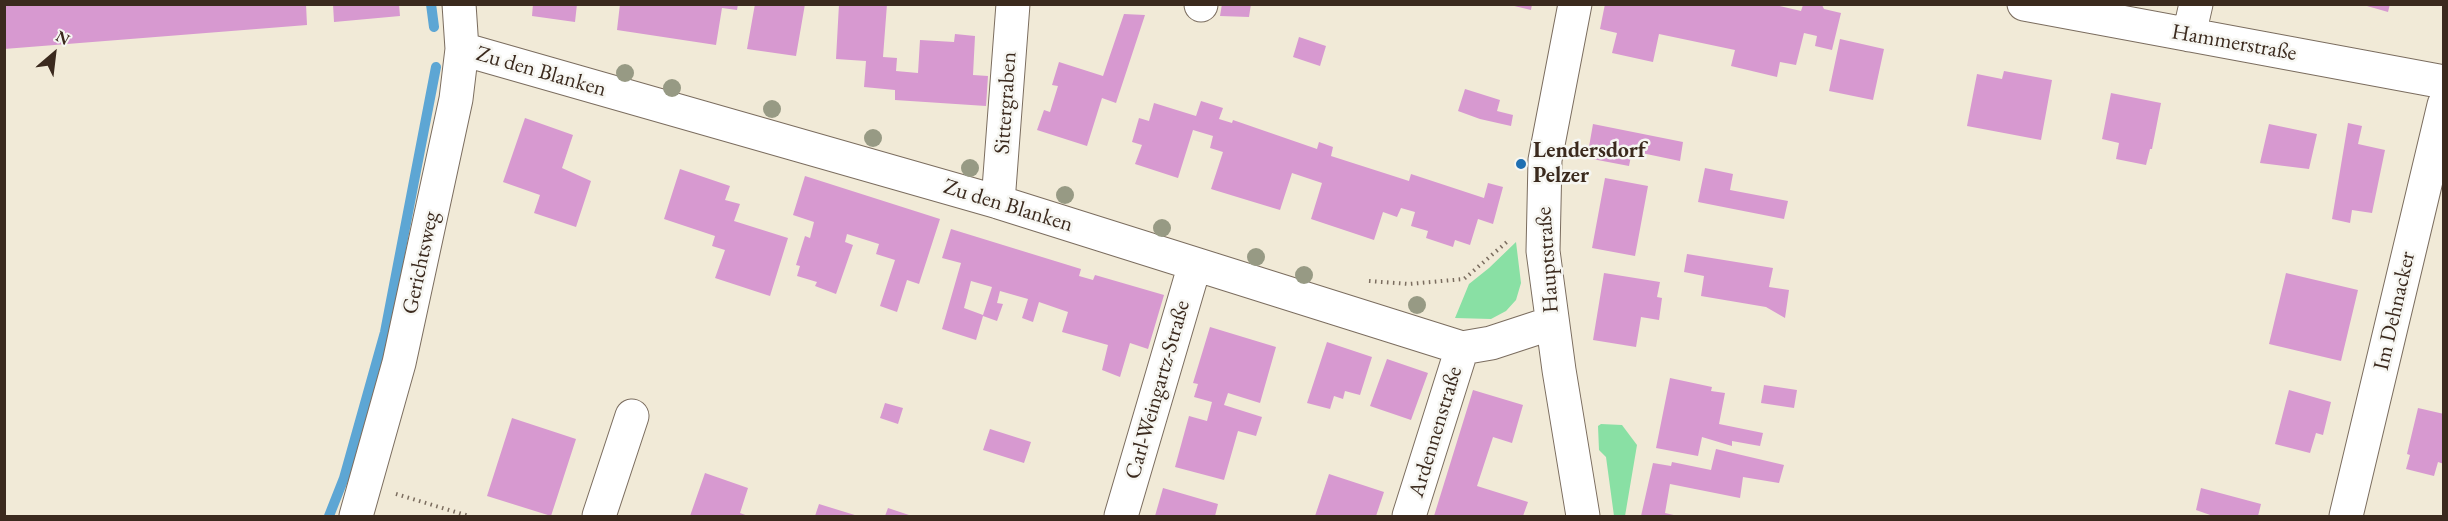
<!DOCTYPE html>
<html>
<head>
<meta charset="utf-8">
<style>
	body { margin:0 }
	#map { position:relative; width:2448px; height:521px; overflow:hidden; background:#f1ead7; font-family:"EB Garamond",serif }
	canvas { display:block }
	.frame { position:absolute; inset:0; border:6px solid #3b2a1e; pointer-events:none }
	.north { position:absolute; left:24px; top:24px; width:60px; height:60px; -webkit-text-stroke:4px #f6f6f2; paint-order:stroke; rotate:28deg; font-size:16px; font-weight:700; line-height:24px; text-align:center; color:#3b2a1e }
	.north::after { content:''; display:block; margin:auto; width:21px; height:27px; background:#3b2a1e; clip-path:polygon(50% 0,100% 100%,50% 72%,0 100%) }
</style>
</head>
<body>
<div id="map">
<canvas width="2448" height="521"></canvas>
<div class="frame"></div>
<div class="north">N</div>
</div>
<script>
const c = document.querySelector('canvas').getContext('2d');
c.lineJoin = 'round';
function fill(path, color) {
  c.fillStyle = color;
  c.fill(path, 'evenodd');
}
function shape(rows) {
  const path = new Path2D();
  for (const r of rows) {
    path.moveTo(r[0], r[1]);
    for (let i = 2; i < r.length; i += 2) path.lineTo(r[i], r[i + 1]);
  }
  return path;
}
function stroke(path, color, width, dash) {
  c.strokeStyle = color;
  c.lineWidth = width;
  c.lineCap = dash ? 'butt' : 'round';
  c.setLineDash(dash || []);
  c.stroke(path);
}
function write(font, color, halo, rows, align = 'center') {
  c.font = font + ' "EB Garamond",serif';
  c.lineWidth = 5;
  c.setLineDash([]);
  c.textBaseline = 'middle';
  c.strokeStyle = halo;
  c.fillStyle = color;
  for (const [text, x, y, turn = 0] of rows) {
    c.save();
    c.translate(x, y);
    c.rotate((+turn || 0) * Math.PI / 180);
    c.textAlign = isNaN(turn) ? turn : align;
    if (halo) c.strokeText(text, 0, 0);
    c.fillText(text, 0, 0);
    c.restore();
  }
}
const green = shape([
	[1516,242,1521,283,1516,300,1506,311,1491,319,1455,318,1469,284,1489,268],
	[1601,424,1622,425,1637,445,1625,516,1614,516,1606,457,1599,450,1598,426]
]);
const stream = shape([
	[431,4,434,27],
	[329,516,344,478,385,332,436,67]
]);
const building = shape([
	[4,4,306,4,307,25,4,49],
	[333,4,399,4,400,16,334,22],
	[533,4,577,4,575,22,532,16],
	[620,4,738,4,737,10,722,8,716,45,617,30],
	[755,4,805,4,796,56,747,49],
	[839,4,887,4,883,57,897,58,896,71,918,73,920,40,954,42,955,34,975,36,973,75,988,76,986,106,895,100,895,90,864,87,866,61,836,59],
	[1222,4,1251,4,1249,17,1220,16],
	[1506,4,1532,4,1531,10],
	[1605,4,1771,4,1801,11,1803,5,1822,5,1824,9,1841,13,1832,50,1815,46,1817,36,1804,33,1796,65,1780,62,1777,77,1731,66,1735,50,1659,34,1653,62,1612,53,1617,33,1600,29],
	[2360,4,2390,4,2388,12],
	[1124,14,1145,15,1116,103,1102,98,1087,146,1037,130,1044,110,1050,112,1058,86,1052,85,1059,62,1103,76],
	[1299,37,1326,46,1320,66,1293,57],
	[1840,39,1884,49,1873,100,1829,91],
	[2004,71,2052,80,2041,140,1967,126,1977,74,2002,79],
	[1465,89,1500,100,1497,111,1513,115,1511,126,1480,119,1458,111],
	[2111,93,2161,103,2152,149,2150,149,2146,165,2116,159,2119,143,2102,139],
	[1201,101,1223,108,1219,119,1232,123,1233,120,1317,149,1319,142,1333,147,1331,156,1409,181,1411,174,1484,198,1488,183,1503,187,1493,224,1478,219,1470,245,1455,240,1453,247,1426,238,1428,231,1411,226,1415,212,1401,208,1397,217,1383,212,1374,240,1311,219,1322,183,1292,173,1280,210,1247,200,1211,189,1223,152,1210,148,1213,136,1193,130,1178,178,1135,164,1142,145,1132,142,1139,118,1149,121,1154,103,1196,116],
	[525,118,573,135,562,168,591,181,576,227,534,213,540,195,503,182],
	[2348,123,2362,126,2358,144,2385,150,2372,213,2352,210,2350,223,2332,219],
	[1593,124,1683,142,1680,161,1632,151,1629,166,1587,158],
	[2269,124,2317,134,2309,169,2260,163],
	[1705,168,1733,174,1730,190,1788,201,1784,219,1698,202],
	[680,169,730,186,725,200,740,204,734,221,788,238,770,296,715,278,725,250,712,246,715,236,664,219],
	[805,176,940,219,919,284,907,280,897,312,880,306,895,260,876,254,879,244,847,234,845,242,853,245,836,294,815,286,817,282,797,276,800,266,796,265,805,236,810,238,814,222,793,215],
	[1605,178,1648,186,1635,256,1592,248],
	[951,229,1081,269,1079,276,1093,280,1095,275,1164,295,1148,349,1130,343,1120,377,1102,370,1108,345,1062,332,1068,312,1039,302,1033,322,1022,318,1028,299,1000,291,997,303,1003,304,997,321,983,316,976,340,942,329,961,263,942,258],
	[971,281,992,287,983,315,964,308],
	[1687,254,1773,268,1769,287,1789,290,1785,318,1766,307,1701,296,1704,276,1684,272],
	[1604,273,1660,282,1657,297,1662,298,1659,320,1641,317,1636,347,1593,340],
	[2286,273,2358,290,2341,361,2269,344],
	[1210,327,1276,347,1260,403,1228,393,1224,405,1262,417,1256,436,1238,431,1224,480,1175,467,1189,416,1207,421,1212,402,1194,397,1198,384,1193,383],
	[1327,342,1372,357,1360,395,1345,391,1343,399,1334,396,1330,409,1307,403],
	[1387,359,1428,373,1411,420,1370,406],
	[1670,378,1712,387,1711,391,1725,393,1719,424,1763,433,1760,446,1732,441,1732,446,1702,437,1698,456,1656,448],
	[1764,385,1797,390,1794,408,1761,403],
	[1473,390,1523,405,1512,443,1493,437,1477,486,1528,502,1523,516,1434,516],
	[2289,390,2331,402,2323,435,2316,433,2310,453,2275,444],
	[885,403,903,408,898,424,880,418],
	[2418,408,2444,414,2444,464,2438,462,2434,476,2406,469,2410,455,2407,454],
	[512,418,576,439,551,516,487,496],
	[990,429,1031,442,1024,463,983,450],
	[1716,449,1784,465,1779,483,1743,477,1740,498,1670,484,1665,513,1678,516,1641,516,1653,463,1671,466,1672,462,1711,470],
	[705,473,748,488,740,513,748,516,690,516],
	[1329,474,1384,492,1376,516,1315,516],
	[1163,488,1218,504,1215,516,1155,516],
	[2201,488,2261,504,2258,516,2213,516,2196,510],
	[819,504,858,516,815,516],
	[888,508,912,516,885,516]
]);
const path = shape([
	[1369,281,1409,284,1464,279,1508,241],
	[396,494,469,516]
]);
const minor = shape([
	[1575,4,1545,160,1543,251,1559,370,1583,516],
	[2024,4,2444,82],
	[1201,5,1201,4],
	[2189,35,2196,4],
	[462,49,998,202,1462,348,1491,343,1552,323],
	[998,202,1013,4],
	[356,516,399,363,456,99,462,49,459,4],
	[599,516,632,416],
	[1121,516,1195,264],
	[1409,516,1462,348],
	[2346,516,2444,105]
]);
const trees = [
	[625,73],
	[672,88],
	[772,109],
	[873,138],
	[970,168],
	[1065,195],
	[1162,228],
	[1256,257],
	[1304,275],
	[1417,305]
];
const markers = [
	[1521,164,6,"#1f6fb2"]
];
const streetNames = [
	["Hammerstraße",2234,43,10],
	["Zu den Blanken",541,72,16],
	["Sittergraben",1006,103,-86],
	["Zu den Blanken",1008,206,17],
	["Hauptstraße",1548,260,-94],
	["Gerichtsweg",421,263,-78],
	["Im Dehnacker",2395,311,-77],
	["Carl-Weingartz-Straße",1158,390,-74],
	["Ardennenstraße",1436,432,-73]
];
const poiNames = [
	["Lendersdorf",1533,151],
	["Pelzer",1533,176]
];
fill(green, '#89e0a4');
stroke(stream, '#5da6d4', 10);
fill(building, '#d799d0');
stroke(minor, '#7b6d5f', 35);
stroke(path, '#7b6d5f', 4, [1.5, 4.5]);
stroke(minor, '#fff', 33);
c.fillStyle = '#979a84';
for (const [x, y] of trees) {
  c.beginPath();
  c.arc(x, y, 9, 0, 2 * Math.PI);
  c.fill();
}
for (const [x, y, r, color] of markers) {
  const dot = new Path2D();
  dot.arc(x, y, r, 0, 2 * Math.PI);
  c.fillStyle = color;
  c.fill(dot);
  stroke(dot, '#f6f6f2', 2);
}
write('22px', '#3b2a1e', '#f6f6f2', streetNames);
write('bold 22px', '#3b2a1e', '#f6f6f2', poiNames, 'left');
</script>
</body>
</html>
